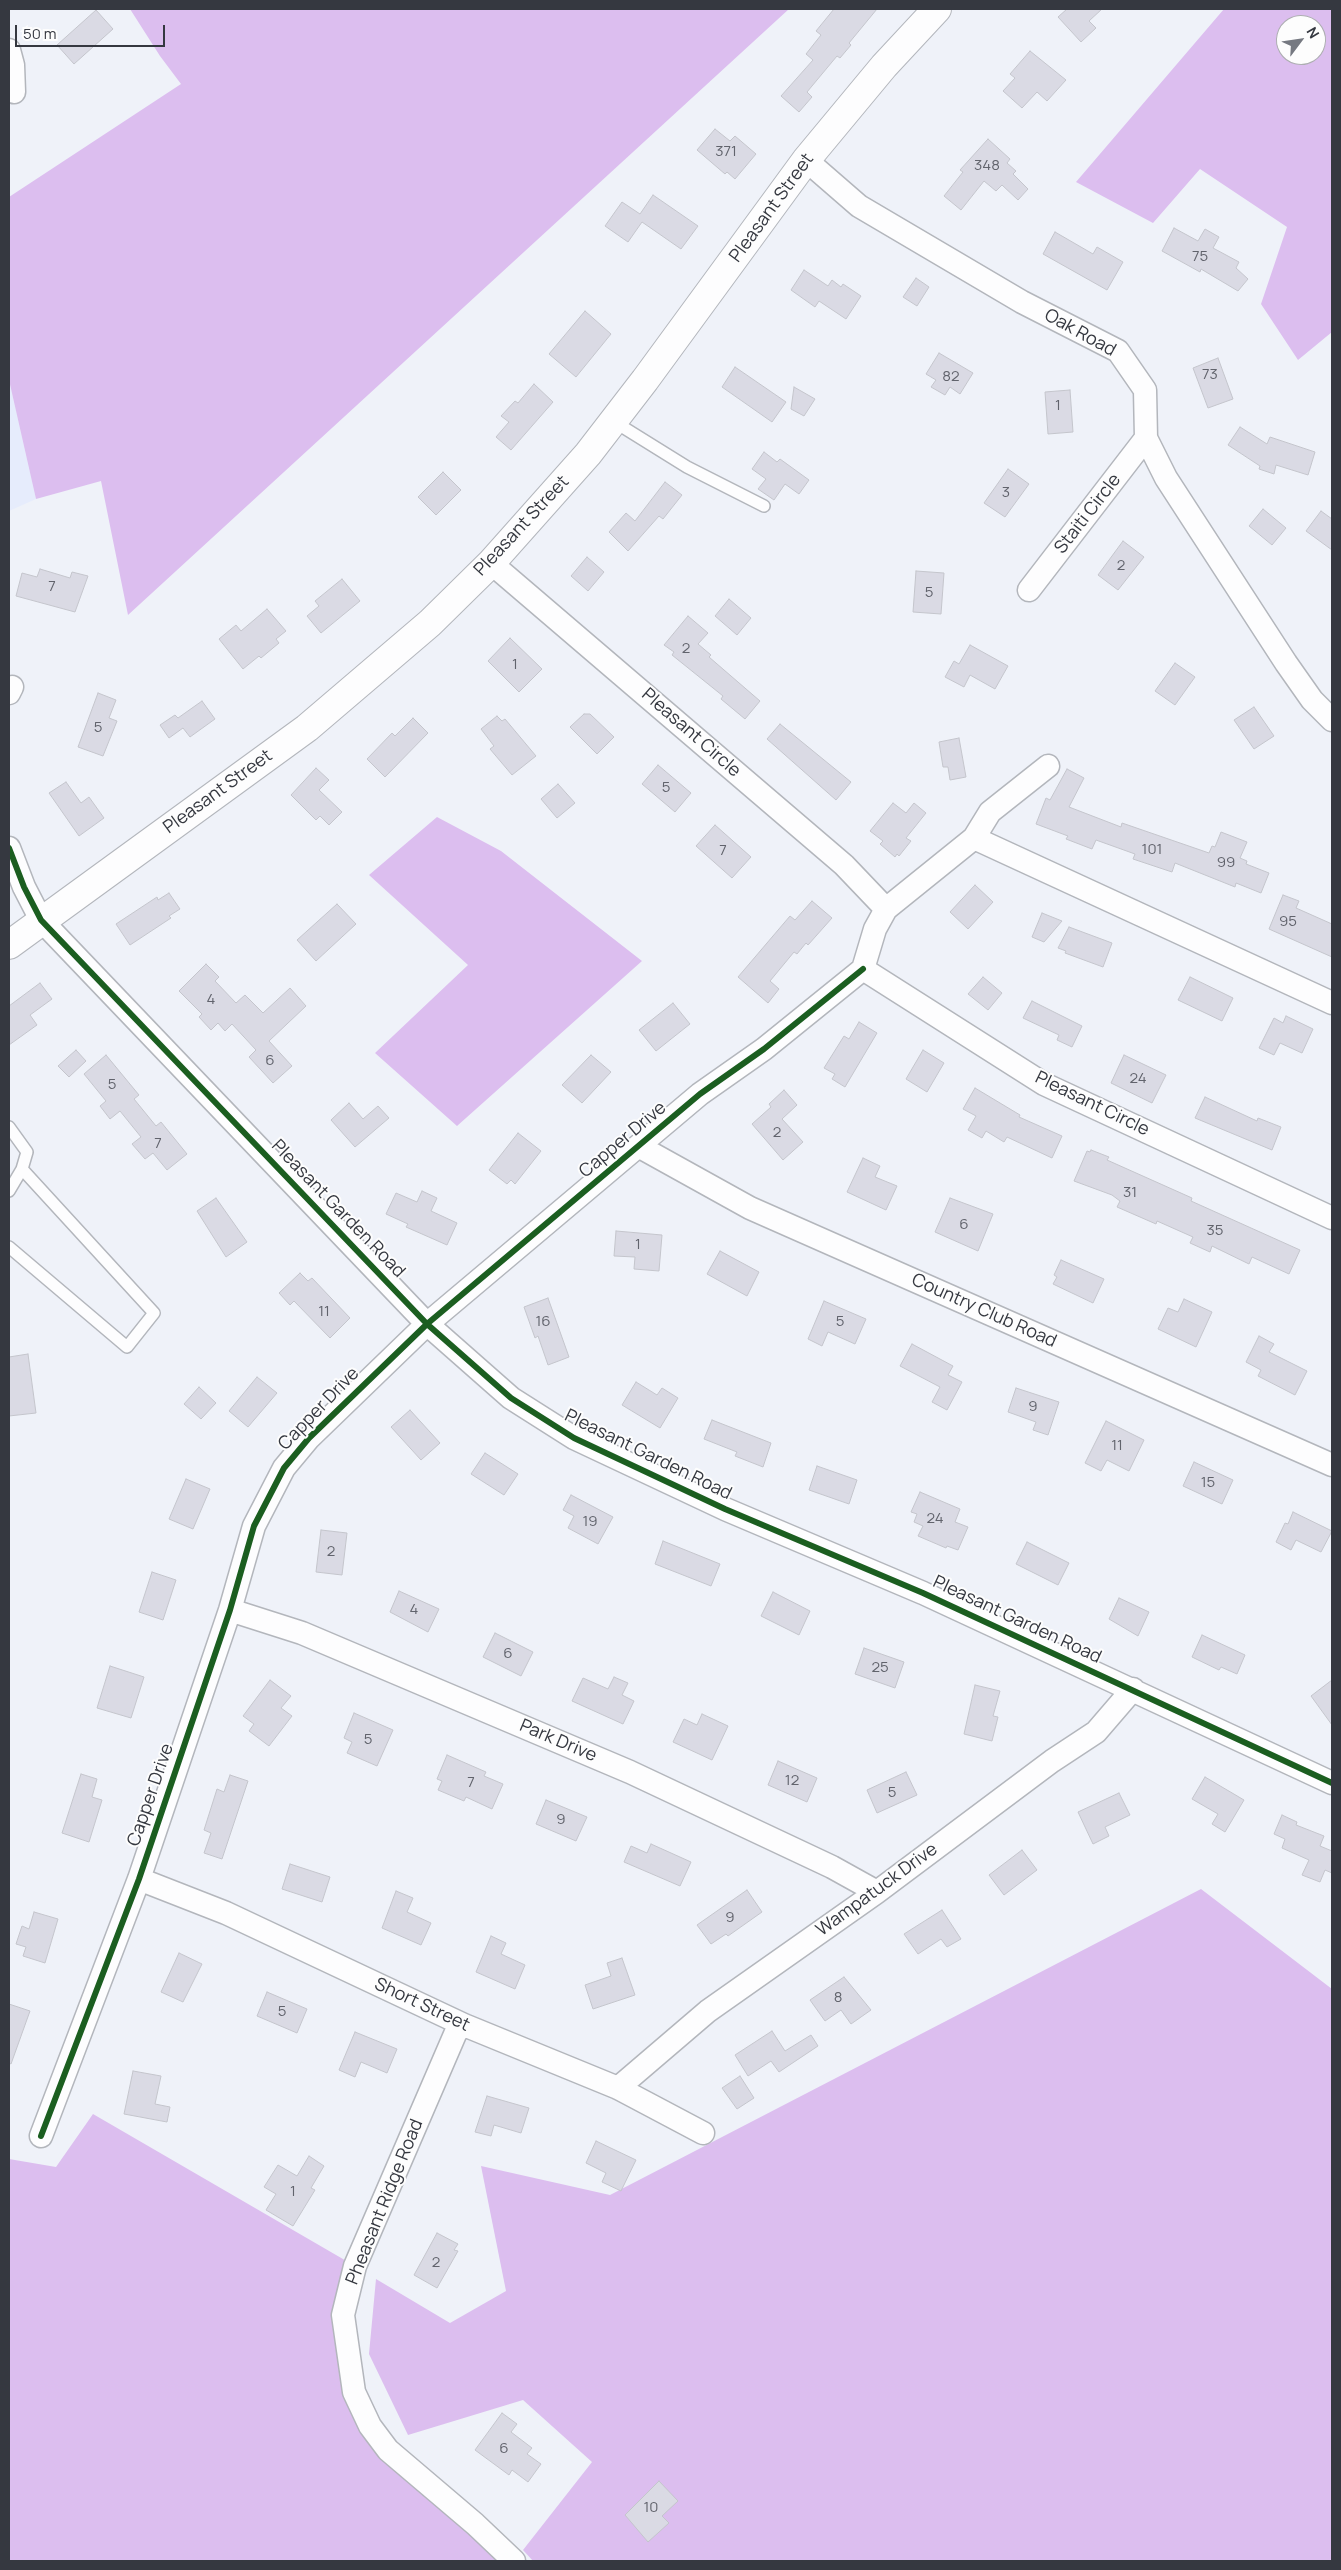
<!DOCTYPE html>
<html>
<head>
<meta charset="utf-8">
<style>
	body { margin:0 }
	#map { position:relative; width:1341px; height:2570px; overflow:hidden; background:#eff2f9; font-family:Manrope,sans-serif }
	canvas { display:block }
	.frame { position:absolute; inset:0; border:10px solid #353840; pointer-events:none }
	.north { position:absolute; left:1276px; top:15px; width:50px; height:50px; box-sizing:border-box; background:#fdfdfd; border:1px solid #adaeb1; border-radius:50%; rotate:59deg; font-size:14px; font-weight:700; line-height:20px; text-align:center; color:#353840 }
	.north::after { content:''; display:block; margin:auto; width:18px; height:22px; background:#767981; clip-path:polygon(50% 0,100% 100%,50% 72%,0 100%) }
	.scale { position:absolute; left:15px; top:25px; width:150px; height:22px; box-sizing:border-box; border:2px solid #353840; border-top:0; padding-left:6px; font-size:15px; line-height:18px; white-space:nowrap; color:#353840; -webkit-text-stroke:4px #fdfdfd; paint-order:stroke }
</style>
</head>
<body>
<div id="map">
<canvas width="1341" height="2570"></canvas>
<div class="frame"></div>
<div class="north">N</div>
<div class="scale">50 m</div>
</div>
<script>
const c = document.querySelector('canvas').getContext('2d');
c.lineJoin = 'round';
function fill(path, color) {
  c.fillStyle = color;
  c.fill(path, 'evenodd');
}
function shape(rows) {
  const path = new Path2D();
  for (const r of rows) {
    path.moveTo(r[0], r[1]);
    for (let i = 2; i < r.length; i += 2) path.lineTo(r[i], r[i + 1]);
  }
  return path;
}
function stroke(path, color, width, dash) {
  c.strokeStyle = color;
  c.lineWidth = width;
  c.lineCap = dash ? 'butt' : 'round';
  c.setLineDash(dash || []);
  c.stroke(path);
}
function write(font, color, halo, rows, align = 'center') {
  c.font = font + ' Manrope,sans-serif';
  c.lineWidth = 4;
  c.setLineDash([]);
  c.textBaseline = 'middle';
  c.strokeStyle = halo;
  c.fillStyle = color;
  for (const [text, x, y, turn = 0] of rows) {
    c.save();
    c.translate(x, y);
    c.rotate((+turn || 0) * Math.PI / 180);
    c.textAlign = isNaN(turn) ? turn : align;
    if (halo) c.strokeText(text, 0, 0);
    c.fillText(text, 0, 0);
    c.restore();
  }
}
const built = shape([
	[9,380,36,499,9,511]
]);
const forest = shape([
	[130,9,789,9,128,615,101,481,36,499,9,380,9,197,181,84,160,56],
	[1224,9,1332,9,1332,332,1298,360,1261,304,1287,227,1200,169,1153,223,1076,182],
	[1286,25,1316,25,1316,55,1286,55],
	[437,817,501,851,642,961,457,1126,375,1053,468,965,369,875],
	[1201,1889,1332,1989,1332,2561,533,2561,523,2550,592,2462,523,2400,408,2435,369,2354,376,2279,450,2323,506,2291,481,2166,610,2195],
	[93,2114,355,2266,343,2315,370,2426,514,2561,9,2561,9,2159,56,2167]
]);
const building = shape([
	[834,9,877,9,849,43,851,45,840,58,837,56,807,92,812,97,799,112,781,96,813,60,806,54,821,35,816,31,834,9],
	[1067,9,1102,9,1089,21,1096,28,1081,42,1058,17,1067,9],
	[96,10,113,29,74,64,57,45,96,10],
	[1030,51,1066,80,1047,101,1037,92,1022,108,1003,91,1015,78,1010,74,1030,51],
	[715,129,730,141,735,136,756,154,735,179,727,172,725,174,697,150,715,129],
	[988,139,1010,159,1007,163,1016,171,1013,174,1028,189,1018,200,1002,185,996,191,984,181,961,210,944,196,963,172,960,170,988,139],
	[653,195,698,226,681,249,642,222,628,242,605,226,622,202,640,214,653,195],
	[1174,228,1198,241,1205,229,1219,237,1213,248,1239,262,1236,268,1248,279,1238,291,1201,269,1200,272,1162,251,1174,228],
	[1055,232,1093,254,1097,247,1123,262,1107,290,1043,254,1055,232],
	[804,270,828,286,832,280,841,287,843,284,861,296,846,319,819,301,815,307,791,290,804,270],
	[916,278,929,287,917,306,903,297,916,278],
	[585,311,611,334,576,377,549,354,585,311],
	[939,353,973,373,960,394,950,387,945,395,931,387,936,380,926,374,939,353],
	[1218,358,1233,399,1208,408,1193,368,1218,358],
	[735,367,786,402,772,422,722,387,735,367],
	[534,384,553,402,511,450,496,437,509,422,501,416,515,401,518,403,534,384],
	[794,387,815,399,804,416,791,409,794,387],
	[1070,390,1073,432,1048,434,1045,392,1070,390],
	[1240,427,1267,444,1270,437,1315,452,1308,475,1276,465,1274,474,1259,469,1260,466,1228,445,1240,427],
	[764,452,777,462,780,459,809,480,799,494,785,484,774,500,758,489,766,479,752,469,764,452],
	[1008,469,1029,484,1005,517,984,503,1008,469],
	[443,472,461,490,436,515,418,497,443,472],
	[665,482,682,495,663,519,659,516,628,551,609,532,626,513,635,521,665,482],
	[1263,509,1286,528,1272,545,1249,526,1263,509],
	[1321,511,1332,519,1332,550,1306,531,1321,511],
	[1123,541,1144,557,1118,590,1098,575,1123,541],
	[587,557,604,572,588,591,571,576,587,557],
	[40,569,70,578,72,572,88,576,75,612,16,596,22,573,37,577,40,569],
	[916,571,944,573,941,614,913,612,916,571],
	[342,579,360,601,321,633,307,616,319,606,315,601,342,579],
	[729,599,751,618,737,635,715,616,729,599],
	[267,609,286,631,276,639,279,643,261,658,259,656,243,669,219,639,236,625,241,631,267,609],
	[688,616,708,633,698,644,711,655,709,657,760,701,745,719,721,699,723,696,672,655,674,652,664,645,688,616],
	[510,638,542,669,519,692,488,661,510,638],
	[970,645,1008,666,995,689,970,675,964,687,945,677,954,661,959,664,970,645],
	[1175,663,1195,677,1175,705,1155,691,1175,663],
	[98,693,116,700,109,718,117,721,103,756,78,747,98,693],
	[202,701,215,719,190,737,183,728,169,738,160,725,175,715,178,718,202,701],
	[1254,707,1274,736,1254,749,1234,720,1254,707],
	[584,714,590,714,614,737,597,754,570,727,584,714],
	[497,716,502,721,505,719,536,756,512,775,490,749,494,746,481,729,497,716],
	[413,718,428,733,385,777,367,759,392,733,395,736,413,718],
	[780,724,851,782,836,800,767,739,780,724],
	[959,738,966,777,950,780,948,767,943,767,939,742,959,738],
	[658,765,691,793,675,812,642,784,658,765],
	[316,768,329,780,319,790,342,812,329,825,320,816,316,820,291,795,316,768],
	[1067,769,1084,778,1069,807,1121,827,1122,823,1209,853,1212,846,1215,847,1221,832,1247,842,1240,858,1247,861,1246,864,1269,873,1261,893,1236,883,1235,887,1175,863,1172,872,1133,859,1135,854,1096,840,1092,849,1066,839,1068,836,1036,824,1046,798,1050,800,1067,769],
	[66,782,81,803,89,797,104,818,79,836,49,793,66,782],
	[558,784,575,803,557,818,541,799,558,784],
	[893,803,906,813,914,803,926,813,906,838,911,841,899,856,897,854,895,857,880,844,883,841,870,831,893,803],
	[715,825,751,857,732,878,696,846,715,825],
	[975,885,993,902,968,929,950,912,975,885],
	[169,893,180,909,169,916,171,918,130,945,116,924,157,897,158,900,169,893],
	[1283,895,1299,901,1296,908,1332,924,1332,957,1269,929,1283,895],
	[812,901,832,918,808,945,806,943,797,954,794,952,770,981,779,989,768,1003,738,977,790,916,795,920,812,901],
	[337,904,356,924,316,961,297,940,337,904],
	[1042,913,1062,921,1044,942,1032,937,1042,913],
	[1069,927,1112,943,1103,967,1065,953,1066,951,1058,948,1069,927],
	[206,964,219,977,215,981,236,1003,245,995,263,1013,290,988,306,1006,269,1041,292,1066,273,1083,249,1057,256,1050,232,1024,225,1031,218,1023,211,1030,199,1017,202,1014,179,991,206,964],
	[983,977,1002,993,988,1010,968,994,983,977],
	[1190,977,1233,998,1222,1021,1178,1000,1190,977],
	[40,983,52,999,30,1015,37,1025,9,1045,9,1006,40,983],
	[1032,1001,1082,1026,1072,1047,1057,1040,1059,1035,1023,1018,1032,1001],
	[673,1003,690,1024,656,1051,639,1030,673,1003],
	[1286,1016,1313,1029,1302,1053,1280,1043,1274,1055,1259,1048,1274,1018,1283,1023,1286,1016],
	[859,1022,877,1033,845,1087,832,1079,835,1074,824,1068,844,1036,849,1039,859,1022],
	[76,1050,86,1061,69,1077,58,1066,76,1050],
	[923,1050,944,1063,927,1092,906,1079,923,1050],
	[106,1055,139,1095,134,1099,156,1126,161,1122,187,1154,167,1170,153,1153,145,1159,132,1144,141,1137,120,1111,110,1119,100,1106,106,1101,84,1074,106,1055],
	[591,1055,611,1072,582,1103,562,1085,591,1055],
	[1124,1055,1166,1075,1152,1103,1111,1083,1124,1055],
	[975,1088,1020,1115,1019,1117,1062,1136,1052,1158,1007,1137,1004,1142,986,1131,982,1138,968,1130,976,1116,963,1109,975,1088],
	[784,1090,797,1105,782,1119,803,1142,783,1160,752,1124,771,1107,769,1104,784,1090],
	[1205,1097,1257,1121,1258,1118,1281,1127,1272,1150,1195,1118,1205,1097],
	[349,1103,363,1119,378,1106,389,1118,355,1147,331,1120,349,1103],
	[518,1133,541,1151,515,1184,511,1180,507,1184,489,1170,518,1133],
	[1091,1150,1109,1157,1107,1160,1192,1198,1191,1201,1300,1250,1289,1274,1252,1257,1249,1264,1212,1246,1210,1252,1190,1243,1193,1237,1157,1221,1156,1224,1117,1207,1120,1201,1112,1195,1074,1181,1087,1151,1090,1152,1091,1150],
	[863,1158,880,1166,875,1177,897,1186,886,1210,847,1192,863,1158],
	[422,1191,437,1198,431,1211,457,1223,447,1245,406,1227,408,1224,386,1214,396,1193,417,1202,422,1191],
	[216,1198,247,1242,226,1257,197,1211,216,1198],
	[950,1198,993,1214,978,1251,935,1232,950,1198],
	[616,1231,662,1235,659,1271,634,1269,635,1257,614,1256,616,1231],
	[720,1251,759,1272,747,1296,707,1274,720,1251],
	[1061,1260,1104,1279,1093,1303,1053,1284,1057,1277,1054,1275,1061,1260],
	[300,1273,308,1281,312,1278,350,1318,330,1338,294,1301,290,1305,279,1293,300,1273],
	[548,1298,569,1357,548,1365,538,1336,535,1338,524,1307,548,1298],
	[1184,1299,1212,1312,1196,1347,1158,1329,1168,1308,1178,1312,1184,1299],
	[824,1301,866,1319,855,1344,828,1332,822,1346,808,1339,824,1301],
	[1259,1336,1274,1344,1269,1352,1307,1371,1295,1395,1258,1376,1261,1370,1246,1362,1259,1336],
	[912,1344,953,1366,948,1375,962,1382,947,1410,932,1402,940,1387,900,1366,912,1344],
	[28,1354,36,1413,9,1416,9,1357,28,1354],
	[257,1377,277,1393,248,1427,229,1411,257,1377],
	[636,1382,657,1395,662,1388,678,1398,660,1428,622,1405,636,1382],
	[199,1387,216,1403,201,1419,184,1404,199,1387],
	[1016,1388,1059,1402,1048,1435,1033,1430,1036,1422,1008,1412,1016,1388],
	[410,1410,440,1443,421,1460,391,1427,410,1410],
	[712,1420,771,1443,763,1467,735,1456,737,1452,704,1439,712,1420],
	[1106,1421,1144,1440,1129,1471,1107,1460,1101,1471,1085,1463,1106,1421],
	[485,1453,518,1474,504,1495,471,1474,485,1453],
	[1194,1462,1233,1480,1222,1504,1183,1486,1194,1462],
	[817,1466,857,1480,849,1504,809,1490,817,1466],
	[186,1479,210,1489,193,1529,169,1519,186,1479],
	[920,1492,960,1509,955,1522,968,1527,958,1550,947,1546,946,1548,918,1536,923,1526,914,1522,917,1514,911,1512,920,1492],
	[571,1495,613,1517,598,1544,568,1528,574,1516,563,1510,571,1495],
	[1293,1512,1332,1531,1321,1552,1296,1540,1291,1550,1276,1542,1285,1523,1288,1524,1293,1512],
	[321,1530,347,1533,342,1575,316,1572,321,1530],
	[663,1541,720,1564,711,1586,655,1564,663,1541],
	[1027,1542,1069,1563,1058,1585,1016,1564,1027,1542],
	[152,1572,176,1580,163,1620,139,1612,152,1572],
	[399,1591,439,1609,428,1632,390,1612,399,1591],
	[773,1592,810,1611,799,1635,761,1616,773,1592],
	[1119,1598,1149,1612,1138,1636,1109,1619,1119,1598],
	[495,1633,533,1652,521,1676,483,1657,495,1633],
	[1202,1635,1245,1655,1237,1674,1221,1667,1219,1670,1192,1657,1202,1635],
	[864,1648,904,1662,895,1688,855,1674,864,1648],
	[110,1666,144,1677,131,1718,97,1708,110,1666],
	[614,1677,628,1683,622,1695,634,1701,623,1724,572,1701,583,1678,608,1689,614,1677],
	[270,1680,291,1696,281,1708,292,1716,269,1746,249,1731,254,1724,243,1716,270,1680],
	[1332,1680,1332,1725,1311,1696,1332,1680],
	[975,1685,1000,1691,993,1716,998,1717,992,1741,964,1734,975,1685],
	[354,1713,393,1730,377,1766,347,1753,352,1742,344,1738,354,1713],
	[702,1714,728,1726,712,1760,673,1742,684,1719,697,1725,702,1714],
	[447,1755,486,1772,484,1776,503,1784,492,1809,466,1797,464,1801,438,1790,442,1781,437,1779,447,1755],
	[778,1761,817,1778,807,1802,768,1785,778,1761],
	[906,1772,917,1795,877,1813,867,1790,906,1772],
	[81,1774,97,1779,92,1797,102,1800,89,1842,62,1833,81,1774],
	[230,1775,248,1781,222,1859,204,1853,211,1833,204,1830,217,1789,224,1792,230,1775],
	[1205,1777,1244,1800,1225,1832,1212,1824,1218,1814,1192,1799,1205,1777],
	[1119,1793,1130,1815,1105,1827,1109,1836,1093,1844,1078,1812,1119,1793],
	[546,1800,587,1817,576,1841,536,1824,546,1800],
	[1282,1815,1297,1822,1296,1825,1324,1836,1320,1846,1332,1851,1332,1873,1325,1870,1320,1882,1302,1875,1309,1860,1282,1848,1285,1839,1274,1834,1282,1815],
	[651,1844,691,1862,680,1886,624,1862,631,1846,647,1853,651,1844],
	[1022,1850,1037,1870,1004,1895,989,1875,1022,1850],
	[290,1864,330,1877,322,1902,282,1889,290,1864],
	[747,1890,762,1912,728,1936,726,1934,711,1944,697,1925,747,1890],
	[396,1891,413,1898,407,1912,431,1923,421,1945,382,1928,396,1891],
	[942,1910,961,1939,947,1947,941,1939,918,1954,904,1934,942,1910],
	[34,1912,58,1919,45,1963,23,1956,26,1947,16,1944,22,1926,29,1929,34,1912],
	[491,1936,506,1943,501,1954,525,1965,515,1989,476,1972,491,1936],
	[179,1953,202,1964,183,2002,161,1992,179,1953],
	[622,1958,635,1995,593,2009,585,1985,611,1976,607,1963,622,1958],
	[844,1977,871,2010,851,2024,841,2010,825,2021,810,2000,844,1977],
	[267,1992,307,2009,297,2033,257,2016,267,1992],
	[9,2004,30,2011,11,2064,9,2063,9,2004],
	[772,2031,785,2051,811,2035,818,2046,779,2072,771,2061,748,2076,735,2055,772,2031],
	[355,2032,397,2049,387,2073,361,2062,355,2077,339,2070,355,2032],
	[133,2071,161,2076,155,2104,170,2107,167,2122,124,2114,133,2071],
	[740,2076,754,2098,737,2109,722,2088,740,2076],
	[487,2096,529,2108,521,2133,494,2125,491,2136,475,2132,487,2096],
	[596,2141,636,2160,621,2191,602,2182,606,2173,586,2163,596,2141],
	[309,2156,324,2166,311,2188,315,2190,293,2226,266,2210,276,2194,264,2187,278,2165,297,2176,309,2156],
	[437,2233,458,2244,454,2250,458,2251,437,2288,414,2275,437,2233],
	[502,2413,517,2424,511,2432,532,2448,527,2454,541,2464,528,2482,512,2470,509,2475,475,2450,502,2413],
	[659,2481,678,2501,662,2516,669,2523,648,2542,625,2515,659,2481]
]);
const service = shape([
	[613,421,687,467,764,506],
	[9,1127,27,1152,22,1169,9,1191],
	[9,1247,127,1347,154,1313,22,1169]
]);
const minor = shape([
	[9,50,13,65,14,92],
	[806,160,859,206,1022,302,1118,351,1145,390,1146,438,1166,478,1286,663,1312,700,1332,720],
	[491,563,844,865,886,909],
	[1029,590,1146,438],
	[9,693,12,687],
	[974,838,990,812,1048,766],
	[9,848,24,887,41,920,427,1324,511,1398,574,1438,725,1509,923,1593,1332,1783],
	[1332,1003,974,838,886,909,875,929,863,969,1044,1084,1332,1218],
	[640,1147,750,1208,1332,1465],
	[230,1610,302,1633,630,1772,832,1867,877,1892],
	[139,1879,226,1913,464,2025,618,2088,703,2133],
	[464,2025,456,2032,355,2266,343,2315,354,2392,370,2426,388,2450,475,2524,514,2561],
	[618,2088,708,2011,877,1892,1052,1761,1096,1732,1133,1689],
	[41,2136,139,1879,230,1610,254,1526,284,1468,309,1438,427,1324,700,1094,764,1049,863,969]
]);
const secondary = shape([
	[9,945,307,728,430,623,491,563,588,454,645,380,806,160,884,66,937,9]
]);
const cycleway = shape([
	[9,848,24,887,41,920,427,1324,511,1398,574,1438,725,1509,923,1593,1332,1783],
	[41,2136,139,1879,230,1610,254,1526,284,1468,309,1438,427,1324,700,1094,764,1049,863,969]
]);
const numberNames = [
	["371",726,152],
	["348",987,166],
	["75",1200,257],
	["73",1210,375],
	["82",951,377],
	["1",1058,406],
	["3",1006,493],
	["2",1121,566],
	["7",52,587],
	["5",929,593],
	["2",686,649],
	["1",515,665],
	["5",98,728],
	["5",666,788],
	["101",1152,850],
	["7",723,851],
	["99",1226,863],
	["95",1288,922],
	["4",211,1000],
	["6",270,1061],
	["24",1138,1079],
	["5",112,1085],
	["2",777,1133],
	["7",158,1144],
	["31",1130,1193],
	["6",964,1225],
	["35",1215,1231],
	["1",638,1245],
	["11",324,1312],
	["16",543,1322],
	["5",840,1322],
	["9",1033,1407],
	["11",1117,1446],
	["15",1208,1483],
	["24",935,1519],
	["19",590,1522],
	["2",331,1552],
	["4",414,1610],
	["6",508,1654],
	["25",880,1668],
	["5",368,1740],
	["12",792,1781],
	["7",471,1783],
	["5",892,1793],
	["9",561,1820],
	["9",730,1918],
	["8",838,1998],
	["5",282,2012],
	["1",293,2192],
	["2",436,2263],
	["6",504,2449],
	["10",651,2508]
];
const streetNames = [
	["Pleasant Street",772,208,-54],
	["Oak Road",1080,333,29],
	["Staiti Circle",1088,514,-52],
	["Pleasant Street",522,526,-47],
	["Pleasant Circle",691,733,41],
	["Pleasant Street",218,792,-36],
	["Pleasant Circle",1092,1104,26],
	["Capper Drive",623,1140,-40],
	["Pleasant Garden Road",338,1209,46],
	["Country Club Road",984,1311,24],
	["Capper Drive",319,1409,-46],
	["Pleasant Garden Road",648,1455,26],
	["Pleasant Garden Road",1017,1620,25],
	["Park Drive",558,1741,23],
	["Capper Drive",151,1795,-71],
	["Wampatuck Drive",877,1890,-36],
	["Short Street",422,2005,25],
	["Pheasant Ridge Road",385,2202,-68]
];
fill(built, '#e6ecfc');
fill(forest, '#dcbeef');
fill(building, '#dadae4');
stroke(building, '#c4c5cc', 1);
stroke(service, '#b3b6bc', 14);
stroke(minor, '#b3b6bc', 25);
stroke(secondary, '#b3b6bc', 30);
stroke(service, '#fdfdfe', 11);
stroke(minor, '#fdfdfe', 22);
stroke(secondary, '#fdfdfe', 28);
stroke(cycleway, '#1b5e20', 6);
write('15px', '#61636c', null, numberNames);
write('18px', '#353840', '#fdfdfd', streetNames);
</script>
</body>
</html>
